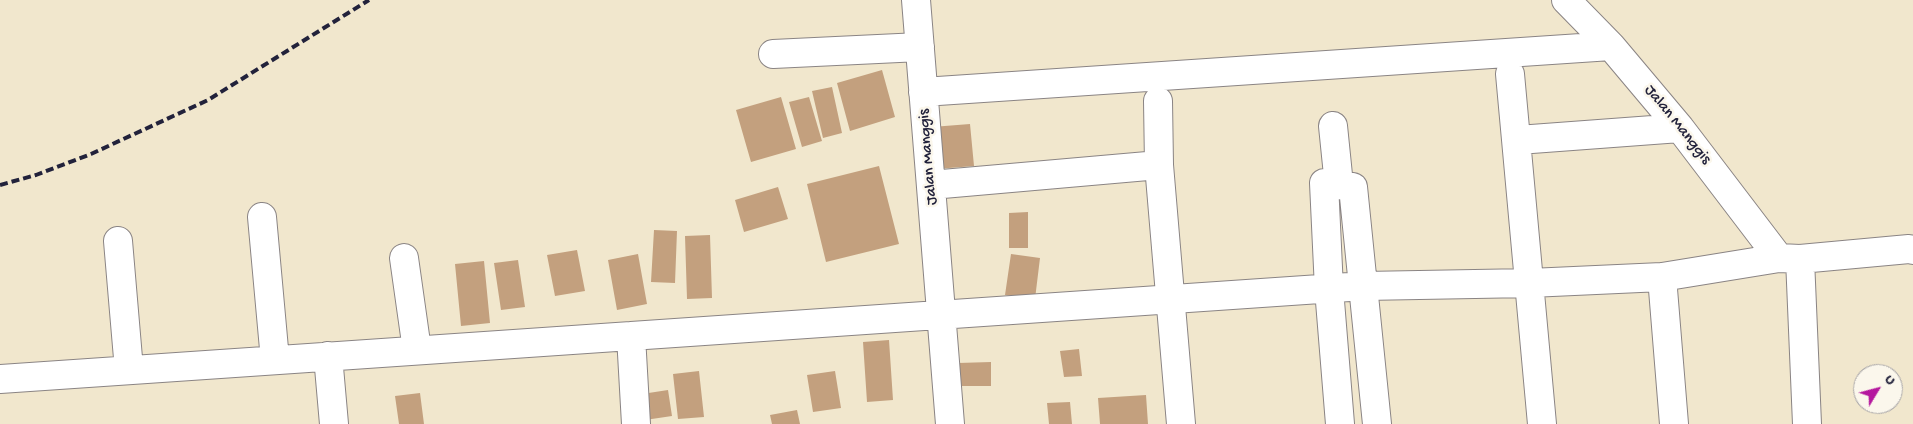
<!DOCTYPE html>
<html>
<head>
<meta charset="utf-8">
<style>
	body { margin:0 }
	#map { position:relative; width:1913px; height:424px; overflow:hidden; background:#f1e7cd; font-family:"Gochi Hand",sans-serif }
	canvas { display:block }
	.north { position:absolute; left:1853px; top:364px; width:50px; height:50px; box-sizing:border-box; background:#fbf7ec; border:1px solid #a4a2a5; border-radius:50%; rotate:53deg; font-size:14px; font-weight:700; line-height:20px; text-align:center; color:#22223b }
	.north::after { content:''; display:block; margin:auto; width:18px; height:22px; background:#b5179e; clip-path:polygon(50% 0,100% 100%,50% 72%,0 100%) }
</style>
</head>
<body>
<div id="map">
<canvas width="1913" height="424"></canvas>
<div class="north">U</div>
</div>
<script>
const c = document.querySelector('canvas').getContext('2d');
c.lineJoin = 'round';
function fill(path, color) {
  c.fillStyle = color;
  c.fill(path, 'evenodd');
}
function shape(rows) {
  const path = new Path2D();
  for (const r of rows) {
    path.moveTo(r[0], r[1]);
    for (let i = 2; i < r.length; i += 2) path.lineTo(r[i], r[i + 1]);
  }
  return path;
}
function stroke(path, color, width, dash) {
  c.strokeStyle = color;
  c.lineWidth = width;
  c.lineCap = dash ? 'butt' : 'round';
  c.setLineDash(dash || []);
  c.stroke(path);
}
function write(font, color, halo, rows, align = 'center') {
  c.font = font + ' "Gochi Hand",sans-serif';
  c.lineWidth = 5;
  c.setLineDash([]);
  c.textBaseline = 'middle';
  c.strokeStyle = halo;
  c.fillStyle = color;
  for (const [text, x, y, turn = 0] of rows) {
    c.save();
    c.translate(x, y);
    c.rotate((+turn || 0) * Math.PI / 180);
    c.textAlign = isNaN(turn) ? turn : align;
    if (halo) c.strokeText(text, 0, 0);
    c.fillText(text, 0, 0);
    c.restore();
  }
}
const building = shape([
	[882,70,895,117,850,131,837,83],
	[832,87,842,133,823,138,812,91],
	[781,97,796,149,751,162,736,110],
	[809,97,822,141,802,147,789,102],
	[970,124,974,166,936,169,932,127],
	[879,166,899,244,826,262,807,184],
	[778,187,788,219,744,232,735,200],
	[1028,212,1028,248,1009,248,1009,213],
	[654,230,677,231,675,283,651,282],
	[710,235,712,298,687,299,685,236],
	[577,250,585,291,555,296,547,255],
	[638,254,647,304,617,310,608,260],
	[1011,254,1040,258,1035,299,1005,295],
	[518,260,525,307,501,310,494,263],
	[484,261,490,323,461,326,455,264],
	[889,340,893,400,867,402,863,342],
	[1079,349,1082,376,1064,377,1060,351],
	[991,362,991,386,958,386,958,363],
	[699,371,704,417,678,419,673,374],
	[835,371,841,408,813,412,807,375],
	[668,390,672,416,645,420,642,394],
	[420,393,424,424,399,424,395,396],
	[1146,395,1148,424,1100,424,1098,398],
	[1070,402,1072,424,1049,424,1047,403],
	[797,410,800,424,772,424,770,415]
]);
const street = shape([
	[916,0,950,424],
	[1566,0,1611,46,1680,128,1779,258],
	[773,54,920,47],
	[1510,74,1542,424],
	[923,92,1611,46],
	[1158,101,1159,165,1181,424],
	[1333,126,1339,185,1353,187,1377,424],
	[1518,140,1680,128],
	[931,185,1159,165],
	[1339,185,1324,183,1329,289,1340,424],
	[262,217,275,360],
	[118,241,129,370],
	[404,258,417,350],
	[1800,259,1807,424],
	[1662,277,1674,424],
	[631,336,636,424],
	[328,356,334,424],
	[0,379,1364,286,1530,283,1662,277,1779,258,1800,259,1909,249,1913,250]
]);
const rail = shape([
	[0,185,36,175,91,154,208,100,369,0]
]);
const streetNames = [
	["Jalan Manggis",1677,125,51],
	["Jalan Manggis",929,157,-95]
];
fill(building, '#c3a07e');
stroke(street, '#8a8484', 30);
stroke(street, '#fff', 28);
stroke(rail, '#22223b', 4, [8, 4]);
write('16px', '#22223b', '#fbf7ec', streetNames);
</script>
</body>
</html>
